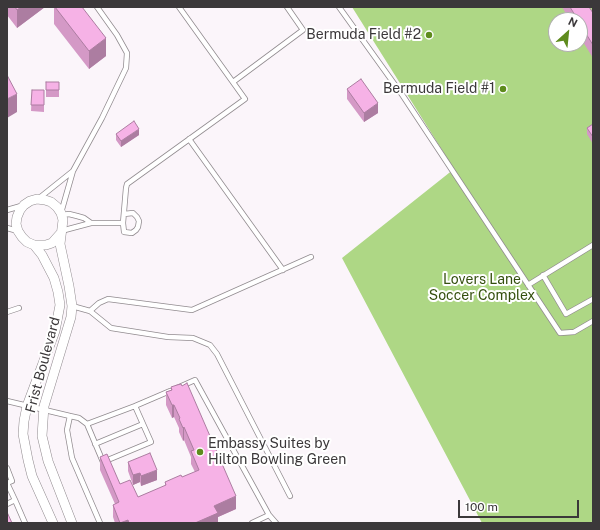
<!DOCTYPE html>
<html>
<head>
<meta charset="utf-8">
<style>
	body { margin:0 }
	#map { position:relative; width:600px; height:530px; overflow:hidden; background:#fbf5fa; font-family:"Public Sans",sans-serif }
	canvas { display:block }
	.frame { position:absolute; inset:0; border:8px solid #3b383a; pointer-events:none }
	.north { position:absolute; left:548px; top:12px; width:40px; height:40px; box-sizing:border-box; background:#fff; border:1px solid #b1afb0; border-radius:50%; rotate:27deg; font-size:11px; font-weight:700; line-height:16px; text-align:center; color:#3b383a }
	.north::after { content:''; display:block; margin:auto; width:14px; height:18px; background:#5e8b1d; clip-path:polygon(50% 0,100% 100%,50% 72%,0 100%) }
	.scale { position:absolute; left:458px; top:500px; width:121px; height:18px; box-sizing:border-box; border:2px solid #3b383a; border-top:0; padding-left:5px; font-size:12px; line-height:14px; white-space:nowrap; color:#3b383a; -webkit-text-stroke:3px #fff; paint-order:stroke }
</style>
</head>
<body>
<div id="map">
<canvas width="600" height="530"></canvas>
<div class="frame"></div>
<div class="north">N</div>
<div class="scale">100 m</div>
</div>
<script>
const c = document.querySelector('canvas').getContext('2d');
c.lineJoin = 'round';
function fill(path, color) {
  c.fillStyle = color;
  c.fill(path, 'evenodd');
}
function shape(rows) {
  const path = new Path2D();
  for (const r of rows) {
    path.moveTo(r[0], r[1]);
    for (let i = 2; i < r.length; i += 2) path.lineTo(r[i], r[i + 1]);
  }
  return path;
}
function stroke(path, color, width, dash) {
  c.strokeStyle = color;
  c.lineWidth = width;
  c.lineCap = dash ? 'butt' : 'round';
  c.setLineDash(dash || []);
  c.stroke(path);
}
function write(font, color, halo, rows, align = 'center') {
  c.font = font + ' "Public Sans",sans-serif';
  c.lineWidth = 4;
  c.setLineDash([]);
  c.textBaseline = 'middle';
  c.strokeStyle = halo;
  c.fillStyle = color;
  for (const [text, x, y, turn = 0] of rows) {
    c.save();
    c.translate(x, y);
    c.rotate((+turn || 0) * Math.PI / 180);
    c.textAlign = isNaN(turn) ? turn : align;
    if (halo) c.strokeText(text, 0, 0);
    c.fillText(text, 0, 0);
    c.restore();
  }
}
const green = shape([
	[352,7,593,7,593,523,482,523,342,258,454,169],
	[556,20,580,20,580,44,556,44]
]);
const lane = shape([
	[339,7,403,96,560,333,574,332,593,321],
	[233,82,303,30,287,7],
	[189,139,283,270],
	[73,171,102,118,126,68,127,53,117,35,97,7],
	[38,199,73,171,61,213],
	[7,210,21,206],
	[91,223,123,223,126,188,127,184,245,99,179,7],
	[123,223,124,232,132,233,136,230,138,227,139,221,137,217,133,213,124,214],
	[7,228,18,231],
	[61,231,91,223,84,218,77,216,69,214,62,215],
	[543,275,566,314,593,299],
	[528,285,593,245],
	[72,306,90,311,99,303,108,299,192,310,311,257],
	[90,311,111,328,168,337,193,338,210,345,217,354,290,496],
	[7,312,19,308],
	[177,388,195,380,269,515,276,523],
	[7,401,70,416,67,430,72,458,100,523],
	[70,416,79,418,87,424,135,406,170,391],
	[87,424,103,462,151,442,135,406],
	[95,444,143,424],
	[7,468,12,481,7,483,15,500],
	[7,504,15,500,25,523],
	[252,523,269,515]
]);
const street = shape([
	[60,234,52,243,46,245,34,245,27,242,22,237,18,231,16,224,17,217,20,210,24,205,30,201,37,199,45,200,51,202,57,207,61,213,63,220,60,244,69,286,72,306,71,317,44,406,42,436,48,461,72,523],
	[34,245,42,255,54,278,58,292,60,305,55,331,27,406,24,421,23,434,28,460,32,476,53,523]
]);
const wall = shape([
	[7,7,45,7,17,28,7,15],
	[54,7,82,7,106,56,89,69,54,24],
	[562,7,589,7,593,13,593,58,580,37,580,20,570,20],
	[46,82,59,82,59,97,46,97],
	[347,89,378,113,364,122,347,99],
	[32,90,44,90,44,112,31,111],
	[593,124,593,144,587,134,587,128],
	[116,134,139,135,121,147,116,140],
	[171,387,236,509,218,517,218,523,115,523,113,517,113,505,115,504,100,470,100,457,120,484,138,497,165,486,165,482,182,477,195,472,191,464,191,457,184,440,183,441,179,432,179,428,174,417,172,418,166,405,166,392,171,390],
	[128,462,157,480,141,486,140,482,133,485,128,471]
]);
const shadedWall = shape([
	[21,7,45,7,17,28,17,10],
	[106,38,106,56,89,69,89,51],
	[17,94,17,112,7,118,7,99],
	[378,103,378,113,364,122,364,113],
	[139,129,139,135,121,147,121,141],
	[172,405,174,405,174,417,172,418],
	[184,427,184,440,183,441,183,428],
	[157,470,157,480,141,486,141,476],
	[140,473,140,482,133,485,133,475],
	[236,496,236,509,218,517,218,523,195,523,214,506],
	[128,520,128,523,121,523]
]);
const building = shape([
	[15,7,21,7,17,10,15,7],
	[55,7,82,7,106,38,89,51,55,7],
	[570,7,589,7,593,13,593,45,580,24,580,20,578,20,570,7],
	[7,75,17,94,7,99,7,75],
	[361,79,378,103,364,113,347,89,361,79],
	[46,82,59,82,59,90,46,90,46,82],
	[32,90,44,90,44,105,31,105,32,90],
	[134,121,139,129,121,141,116,134,134,121],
	[593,124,593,137,587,128,593,124],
	[187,383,236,496,214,506,218,513,195,523,129,523,128,520,120,523,113,505,119,502,100,457,107,454,120,484,130,480,138,497,166,485,165,482,181,475,182,477,199,470,191,451,194,450,184,427,183,428,179,419,180,418,174,405,172,405,166,392,172,390,171,387,177,385,181,384,182,386,187,383],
	[150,453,157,470,141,476,140,473,133,475,128,462,150,453],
	[7,512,12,523,7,523,7,512]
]);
const markers = [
	[429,35,4,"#5e8b1d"],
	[503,89,4,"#5e8b1d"],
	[200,452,4,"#5e8b1d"]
];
const poiNames = [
	["Bermuda Field #2",421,35],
	["Bermuda Field #1",495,89],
	["Embassy Suites by",208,444,"left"],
	["Hilton Bowling Green",208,460,"left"]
];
const parkNames = [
	["Lovers Lane",482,280],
	["Soccer Complex",482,296]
];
const streetNames = [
	["Frist Boulevard",43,365,-75]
];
fill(green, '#aed785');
stroke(lane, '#918b8f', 6);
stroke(street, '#918b8f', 10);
stroke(lane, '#fff', 4.5);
stroke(street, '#fff', 9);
fill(wall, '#d499c6');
fill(shadedWall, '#ac7da1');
fill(building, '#f6b2e6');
stroke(building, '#ac7da1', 1);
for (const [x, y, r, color] of markers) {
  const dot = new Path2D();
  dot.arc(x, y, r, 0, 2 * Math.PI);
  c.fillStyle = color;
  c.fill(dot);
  stroke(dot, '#fff', 1.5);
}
write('14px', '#3b383a', '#fff', poiNames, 'right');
write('14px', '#344f0e', '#fff', parkNames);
write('14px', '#3b383a', '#fff', streetNames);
</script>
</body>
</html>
